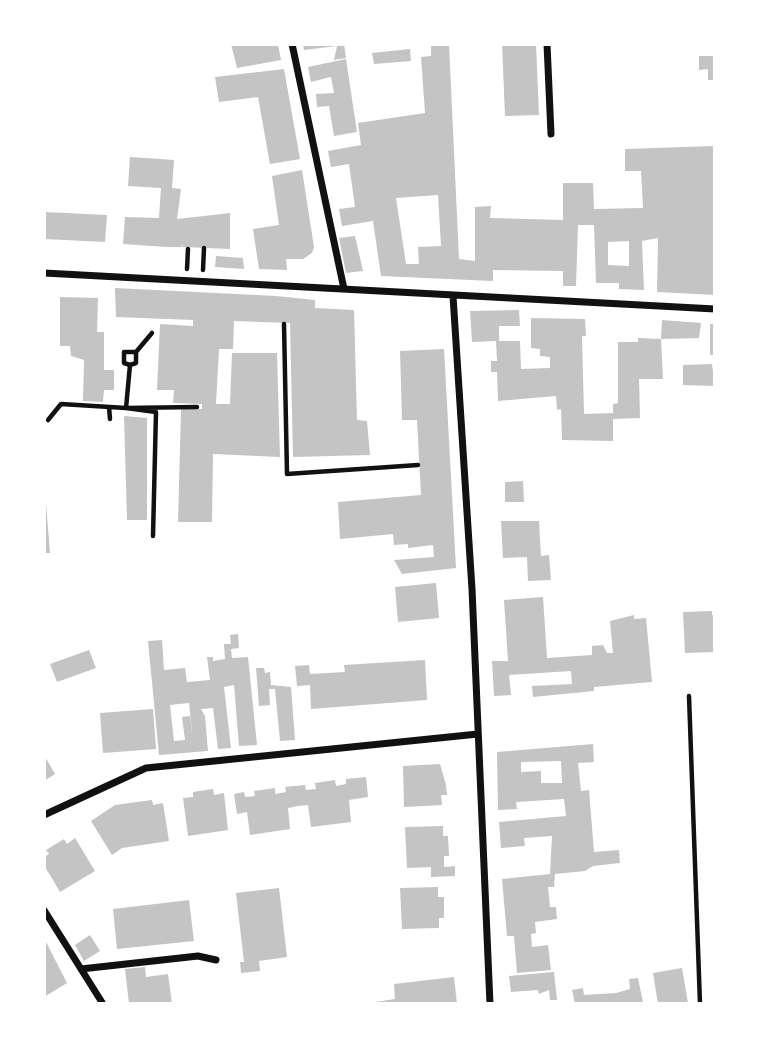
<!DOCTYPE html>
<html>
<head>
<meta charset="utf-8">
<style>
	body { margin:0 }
	#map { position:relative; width:759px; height:1048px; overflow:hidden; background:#fff; font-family:Figtree,sans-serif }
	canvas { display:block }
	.frame { position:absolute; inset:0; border:46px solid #fff; pointer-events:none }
</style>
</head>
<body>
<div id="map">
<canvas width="759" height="1048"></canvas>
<div class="frame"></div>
</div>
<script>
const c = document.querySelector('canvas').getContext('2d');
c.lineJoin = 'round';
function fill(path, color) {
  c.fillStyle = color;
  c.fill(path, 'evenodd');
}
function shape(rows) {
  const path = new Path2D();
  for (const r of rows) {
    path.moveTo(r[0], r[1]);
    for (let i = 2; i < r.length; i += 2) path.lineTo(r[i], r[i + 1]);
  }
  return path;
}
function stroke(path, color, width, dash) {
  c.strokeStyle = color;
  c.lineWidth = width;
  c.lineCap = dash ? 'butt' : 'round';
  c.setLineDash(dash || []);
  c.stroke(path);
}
const building = shape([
	[231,44,278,44,281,60,237,68],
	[303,44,344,44,346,58,334,60,337,46,304,50],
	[431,44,449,44,459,259,475,261,475,207,491,206,490,218,563,220,563,183,593,183,594,209,643,208,641,171,625,171,625,149,715,146,715,295,657,292,658,238,642,241,644,290,619,289,619,283,596,283,594,225,578,225,576,286,563,286,563,271,493,270,493,281,381,276,373,221,342,226,339,209,355,207,349,164,331,167,328,151,361,145,358,123,425,113,421,57,431,56],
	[438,195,441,246,418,247,419,264,406,264,396,198],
	[629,241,629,266,608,265,608,242],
	[502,44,536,44,539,115,505,116],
	[410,49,411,61,374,64,372,53],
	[699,56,715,56,715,80,708,80,708,69,699,70],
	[346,59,357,132,334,136,329,106,317,107,316,94,334,93,331,77,311,82,308,67],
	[284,69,300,159,270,164,258,97,219,102,215,77],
	[130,157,174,160,172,188,181,189,177,219,230,213,230,249,183,247,181,243,182,247,167,247,123,244,125,217,159,218,161,188,128,186],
	[302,170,314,247,312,253,303,259,286,259,287,270,259,269,253,229,279,225,272,176],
	[44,212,107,215,105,242,44,239],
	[355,236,363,271,346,273,339,238],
	[216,256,243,258,244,269,215,267],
	[115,288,276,296,315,300,315,308,354,310,357,420,367,421,370,455,293,457,290,323,234,321,233,349,219,349,216,404,230,404,232,353,277,353,280,457,213,454,212,522,178,522,181,409,202,409,202,404,173,403,174,390,157,390,160,324,193,326,193,320,116,317],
	[60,297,98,298,97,332,104,332,104,370,114,370,114,390,104,390,103,402,83,401,84,360,71,356,70,346,60,346],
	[519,310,520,326,499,326,499,341,520,341,521,369,550,368,550,357,540,356,540,349,531,348,531,318,585,319,586,336,582,336,584,414,613,413,613,404,618,403,618,342,638,342,638,338,661,339,662,320,701,323,699,338,661,339,663,379,639,379,640,418,613,419,613,441,562,440,561,409,557,410,556,396,498,401,497,372,491,372,491,361,497,361,496,341,472,342,470,311],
	[710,324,715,324,715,355,710,355],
	[444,349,456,568,402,574,394,560,434,557,433,545,408,548,408,544,394,545,393,534,340,539,338,502,421,495,417,420,402,420,400,351],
	[712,364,715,386,683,385,683,365],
	[124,416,147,418,147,520,127,520],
	[44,478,50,553,44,553],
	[523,481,524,502,505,502,505,482],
	[501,521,539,521,541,556,549,555,551,580,528,581,527,557,503,558],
	[436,583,439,618,398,622,395,587],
	[543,597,547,658,592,655,592,646,603,645,607,653,613,653,610,621,634,615,634,619,646,618,652,682,594,687,594,691,533,697,532,686,572,684,571,671,509,675,511,695,494,696,492,661,508,661,504,600],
	[712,611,712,615,715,615,715,652,685,653,683,612],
	[238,634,239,648,231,649,232,658,248,657,257,745,239,746,234,685,224,687,231,748,218,749,213,708,201,709,205,716,208,751,159,755,148,641,162,640,164,670,185,668,187,682,210,680,207,657,213,657,213,661,225,659,224,644,231,644,230,635],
	[189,703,193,741,190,716,182,717,185,740,174,741,170,705],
	[89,650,96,668,57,682,50,664],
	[425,660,427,700,311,709,310,685,297,686,295,666,309,665,310,674,345,672,344,665],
	[256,668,264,668,265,673,270,672,271,685,291,687,295,740,280,741,275,689,269,689,270,705,259,706],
	[153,709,156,749,103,753,100,713],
	[593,744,594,762,578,763,581,791,589,790,594,852,619,850,620,863,593,866,585,871,555,874,554,887,548,887,550,907,556,907,557,919,535,922,536,933,531,934,532,947,548,945,551,970,517,973,514,936,507,936,502,879,550,874,552,836,524,838,525,846,501,848,499,822,566,816,564,799,516,802,517,809,498,810,497,752],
	[561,761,562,783,541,783,541,771,521,772,521,762],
	[44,755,55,774,44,781],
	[440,764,446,785,447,795,441,795,442,805,404,807,403,766],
	[366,777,368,797,349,800,351,822,311,827,308,805,298,806,288,808,290,829,250,835,247,812,237,814,234,794,244,792,245,797,255,796,254,791,275,788,275,794,286,792,285,787,305,785,306,790,316,789,315,783,335,780,336,786,346,784,346,779],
	[213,789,214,795,224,793,228,830,188,836,183,798,193,797,193,792],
	[152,800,153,805,163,803,169,841,122,848,112,855,91,821,115,805],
	[443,826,443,836,448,836,449,856,444,856,444,867,455,866,455,876,431,877,431,867,407,868,405,827],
	[75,838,95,871,60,892,44,865,44,857,49,854,46,850,64,839,67,844],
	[438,887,438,897,444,897,444,918,439,918,439,928,402,929,400,888],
	[279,888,287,957,259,961,260,971,241,973,240,962,244,962,236,893],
	[189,900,194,941,117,949,113,909],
	[90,935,100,951,84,961,75,945],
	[44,938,67,983,44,997],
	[145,967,146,977,168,974,172,1004,129,1004,125,969],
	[682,968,688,1003,658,1004,653,973],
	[554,972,557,1000,550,1000,549,990,539,994,538,990,511,992,509,976],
	[454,977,457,1004,362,1004,395,999,394,984],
	[638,978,643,1002,575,1004,572,990,583,988,584,995,616,993,630,989,629,979]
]);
const path = shape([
	[187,269,188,249],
	[203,270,204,248],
	[284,324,287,474,418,465],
	[136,352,124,352,124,363,130,365,136,363,136,352,152,333],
	[130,365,126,408,156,412,153,536],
	[109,407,110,419],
	[48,420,61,404,126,408,197,407],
	[689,696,700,1004]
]);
const minor = shape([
	[292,44,344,289],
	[547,44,551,134],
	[44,273,715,309],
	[453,296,472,589,490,1004],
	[44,815,146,768,478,734],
	[44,910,103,1004],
	[81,969,198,956,216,960]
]);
fill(building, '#c4c4c4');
stroke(path, '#111', 4.5);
stroke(minor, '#111', 7);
</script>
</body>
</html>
